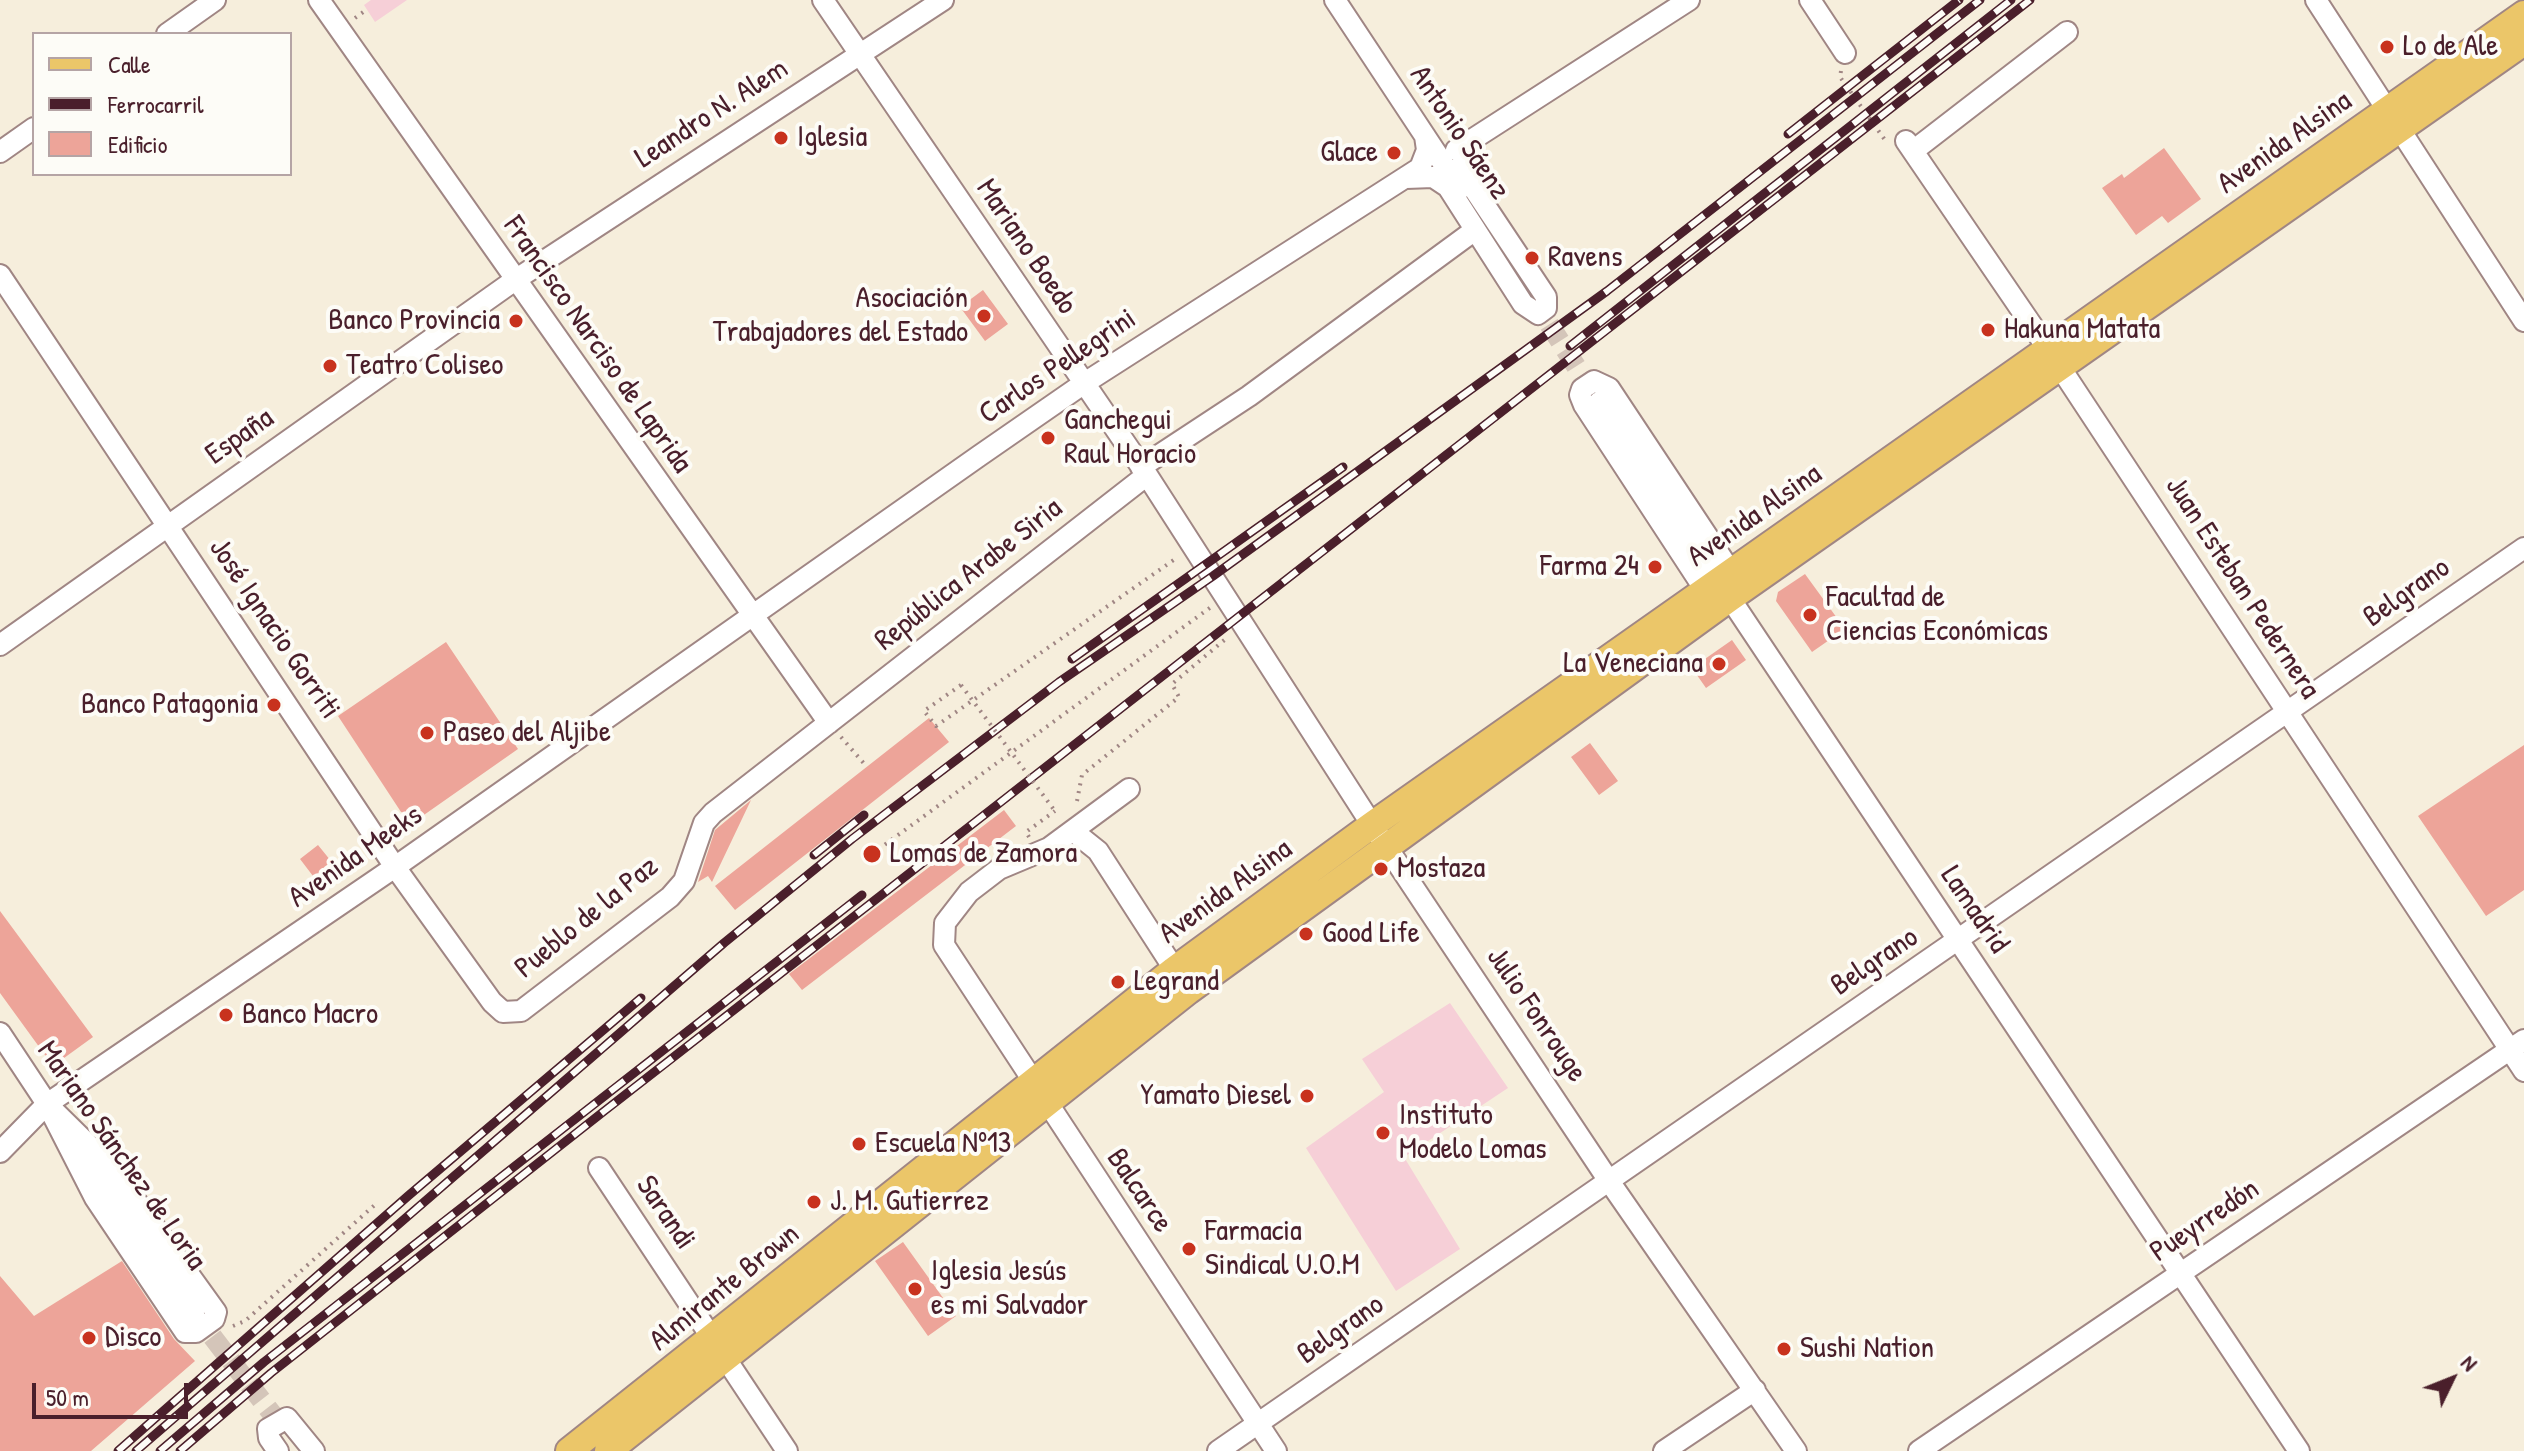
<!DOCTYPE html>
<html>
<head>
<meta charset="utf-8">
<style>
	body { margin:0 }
	#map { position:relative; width:2524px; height:1451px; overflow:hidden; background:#f6eedc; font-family:"Patrick Hand",sans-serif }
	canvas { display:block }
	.legend { position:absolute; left:32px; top:32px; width:260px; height:144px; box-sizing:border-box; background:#fdfcf7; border:2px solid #b5a4a5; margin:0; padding:10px 14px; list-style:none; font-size:24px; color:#4a1f2b }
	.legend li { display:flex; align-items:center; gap:16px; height:40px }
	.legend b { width:40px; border:2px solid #b5a4a5 }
	.north { position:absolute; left:2412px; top:1339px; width:80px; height:80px; -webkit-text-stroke:6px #fdfcf7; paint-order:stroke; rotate:47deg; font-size:22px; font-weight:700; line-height:32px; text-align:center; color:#4a1f2b }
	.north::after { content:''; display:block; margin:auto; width:28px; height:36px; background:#4a1f2b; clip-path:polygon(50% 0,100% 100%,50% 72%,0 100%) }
	.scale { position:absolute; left:32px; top:1383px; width:156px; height:36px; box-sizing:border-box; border:4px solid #4a1f2b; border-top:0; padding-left:10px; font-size:24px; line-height:28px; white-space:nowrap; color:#4a1f2b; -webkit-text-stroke:6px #fdfcf7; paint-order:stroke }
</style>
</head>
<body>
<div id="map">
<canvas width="2524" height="1451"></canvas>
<ul class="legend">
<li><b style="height:10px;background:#ebc669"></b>Calle</li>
<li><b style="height:10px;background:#4a1f2b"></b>Ferrocarril</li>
<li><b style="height:22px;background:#eda499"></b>Edificio</li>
</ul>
<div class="north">N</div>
<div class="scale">50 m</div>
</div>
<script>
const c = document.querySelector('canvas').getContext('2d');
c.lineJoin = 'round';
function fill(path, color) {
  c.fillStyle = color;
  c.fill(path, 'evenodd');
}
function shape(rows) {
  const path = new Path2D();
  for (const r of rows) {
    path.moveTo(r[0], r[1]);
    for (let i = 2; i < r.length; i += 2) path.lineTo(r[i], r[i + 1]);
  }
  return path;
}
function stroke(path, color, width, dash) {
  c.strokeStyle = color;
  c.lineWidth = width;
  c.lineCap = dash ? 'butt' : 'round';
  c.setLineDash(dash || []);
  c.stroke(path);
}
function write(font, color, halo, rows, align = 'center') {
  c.font = font + ' "Patrick Hand",sans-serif';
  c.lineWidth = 8;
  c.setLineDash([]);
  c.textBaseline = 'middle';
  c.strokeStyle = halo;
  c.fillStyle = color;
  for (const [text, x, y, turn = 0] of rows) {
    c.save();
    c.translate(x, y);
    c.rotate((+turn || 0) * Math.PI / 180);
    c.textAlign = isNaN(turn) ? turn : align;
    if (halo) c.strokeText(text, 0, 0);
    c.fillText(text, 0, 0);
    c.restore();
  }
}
const built = shape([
	[371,0,407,0,375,22,364,5],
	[1450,1003,1508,1088,1404,1157,1460,1249,1396,1291,1306,1148,1384,1092,1362,1059]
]);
const building = shape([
	[2164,148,2201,199,2168,223,2162,216,2136,235,2102,188,2122,174,2124,178],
	[983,290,1008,324,985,341,960,307],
	[1805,574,1845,629,1812,652,1776,601,1778,592],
	[1732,640,1746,660,1706,688,1692,668],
	[446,642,518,749,421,817,401,812,338,716],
	[929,718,949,742,735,910,715,886],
	[1590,743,1618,781,1599,795,1571,757],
	[2524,745,2524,890,2486,916,2418,816],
	[751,800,712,882,708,876,698,882,715,830],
	[1004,810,1016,826,802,990,789,974],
	[318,845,335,866,316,880,300,859],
	[0,911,93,1037,53,1066,0,993],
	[903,1242,956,1316,928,1336,875,1261],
	[122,1261,174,1339,195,1361,91,1451,0,1451,0,1276,34,1316]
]);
const minorTunnel = shape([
	[1533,299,1597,399],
	[194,1313,283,1428]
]);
const path = shape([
	[355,18,366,10],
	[1841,71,1840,77,1885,140],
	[961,685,924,711,936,726,1178,557],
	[841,737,867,767],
	[1077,801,1082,775,1179,697,1172,684,1228,637],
	[1029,837,1026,832,1055,811],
	[872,854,1211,607],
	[233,1326,245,1321,378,1202]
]);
const minor = shape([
	[319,0,829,723],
	[823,0,1147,475,1372,825,1609,1181,1796,1451],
	[1335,0,1460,189],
	[1810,0,1845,53],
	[2316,0,2524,321],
	[167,34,215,0],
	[1906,141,2048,349,2524,1071],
	[1456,150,1689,0],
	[1913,151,2067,32],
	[0,152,34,128],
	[1406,178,1433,177,1448,187,1523,304,1538,314,1546,308,1546,297,1468,180,1462,168,1465,146],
	[0,275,395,867,492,1002,503,1012,521,1011,670,897,684,881,704,823,713,813,1147,475],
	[1599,402,2299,1451],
	[1141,467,1249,396,1475,230],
	[1705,590,1584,405,1580,395,1582,389,1594,381,1609,388,1731,572],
	[0,645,515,280,943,0],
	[1129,789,1049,848,999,869,969,892,945,923,944,945,1276,1451],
	[1073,831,1098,851,1182,981],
	[0,1033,53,1113],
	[47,1104,113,1169,216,1312,214,1319,196,1332,185,1332,95,1198,47,1104],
	[0,1152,47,1104,395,867,979,456,1083,384,1420,168,1427,150,1425,136],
	[88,1162,194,1313],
	[599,1168,787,1451],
	[278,1451,269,1438,268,1429,287,1418,314,1451],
	[1218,1451,2524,548],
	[1664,1451,1755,1390],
	[1919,1451,2524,1040]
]);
const major = shape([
	[569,1451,1174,970,1372,825,2524,14],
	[608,1451,1188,991,1730,598,2524,42]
]);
const rail = shape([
	[1788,134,1959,0],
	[1570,346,2011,0],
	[1072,659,1343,467],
	[814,855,864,815],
	[118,1451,408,1196,641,998],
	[136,1451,724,943,852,839,1059,682,1213,576,1607,291,1980,0],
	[160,1451,264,1362,862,895],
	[180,1451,271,1373,603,1112,2030,0]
]);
const pathBridge = shape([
	[961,685,1055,811]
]);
const markers = [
	[2387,47,8,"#c8321e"],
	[781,138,8,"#c8321e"],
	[1394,153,8,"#c8321e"],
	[1532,258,8,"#c8321e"],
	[984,316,8,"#c8321e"],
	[516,321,8,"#c8321e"],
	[1988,330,8,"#c8321e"],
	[330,366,8,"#c8321e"],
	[1048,438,8,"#c8321e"],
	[1655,567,8,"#c8321e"],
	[1810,615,8,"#c8321e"],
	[1719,664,8,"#c8321e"],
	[274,705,8,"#c8321e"],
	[427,733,8,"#c8321e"],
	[872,854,10,"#c8321e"],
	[1381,869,8,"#c8321e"],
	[1306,934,8,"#c8321e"],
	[1118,982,8,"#c8321e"],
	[226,1015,8,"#c8321e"],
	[1307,1096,8,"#c8321e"],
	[1383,1133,8,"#c8321e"],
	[859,1144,8,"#c8321e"],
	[814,1202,8,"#c8321e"],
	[1189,1249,8,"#c8321e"],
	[915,1289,8,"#c8321e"],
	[89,1338,8,"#c8321e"],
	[1784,1349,8,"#c8321e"]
];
const poiNames = [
	["Lo de Ale",2403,47],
	["Iglesia",797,138],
	["Glace",1378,153,"right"],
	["Ravens",1548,258],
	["Asociación",968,299,"right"],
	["Trabajadores del Estado",968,333,"right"],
	["Banco Provincia",500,321,"right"],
	["Hakuna Matata",2004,330],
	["Teatro Coliseo",346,366],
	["Ganchegui",1064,421],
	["Raul Horacio",1064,455],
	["Farma 24",1639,567,"right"],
	["Facultad de",1826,598],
	["Ciencias Económicas",1826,632],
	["La Veneciana",1703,664,"right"],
	["Banco Patagonia",258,705,"right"],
	["Paseo del Aljibe",443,733],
	["Lomas de Zamora",890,854],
	["Mostaza",1397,869],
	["Good Life",1322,934],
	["Legrand",1134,982],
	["Banco Macro",242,1015],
	["Yamato Diesel",1291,1096,"right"],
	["Instituto",1399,1116],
	["Modelo Lomas",1399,1150],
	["Escuela Nº13",875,1144],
	["J. M. Gutierrez",830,1202],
	["Farmacia",1205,1232],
	["Sindical U.O.M",1205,1266],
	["Iglesia Jesús",931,1272],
	["es mi Salvador",931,1306],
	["Disco",105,1338],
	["Sushi Nation",1800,1349]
];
const streetNames = [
	["Leandro N. Alem",712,114,-33],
	["Antonio Sáenz",1459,133,56],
	["Avenida Alsina",2285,143,-35],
	["Mariano Boedo",1026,247,56],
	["Francisco Narciso de Laprida",597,345,55],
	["Carlos Pellegrini",1058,367,-34],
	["España",240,437,-35],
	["Avenida Alsina",1755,516,-35],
	["República Arabe Siria",969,575,-38],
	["Juan Esteban Pedernera",2242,588,57],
	["Belgrano",2407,593,-35],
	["José Ignacio Gorriti",274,629,56],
	["Avenida Meeks",356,857,-35],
	["Avenida Alsina",1226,892,-36],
	["Lamadrid",1974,910,56],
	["Pueblo de la Paz",587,918,-39],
	["Belgrano",1875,962,-34],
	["Julio Fonrouge",1536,1015,56],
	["Mariano Sánchez de Loria",121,1156,55],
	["Balcarce",1139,1191,56],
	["Sarandi",665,1213,56],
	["Pueyrredón",2205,1221,-34],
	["Almirante Brown",725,1288,-39],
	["Belgrano",1341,1330,-35]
];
fill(built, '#f6cfd7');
fill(building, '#eda499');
stroke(minorTunnel, '#d4c5b9', 20, [20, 10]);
stroke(minor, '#a08684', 24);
stroke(major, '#a08684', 30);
stroke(path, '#a08684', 4, [2, 6]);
stroke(minor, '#fff', 20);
stroke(major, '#ebc669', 26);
stroke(rail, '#4a1f2b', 9);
stroke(rail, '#fdfcf7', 6, [18]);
stroke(pathBridge, '#a08684', 4, [2, 6]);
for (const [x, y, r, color] of markers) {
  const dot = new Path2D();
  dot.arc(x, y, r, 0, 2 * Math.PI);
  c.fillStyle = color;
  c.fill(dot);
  stroke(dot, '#fdfcf7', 3);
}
write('30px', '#4a1f2b', '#fdfcf7', poiNames, 'left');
write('30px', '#4a1f2b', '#fdfcf7', streetNames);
</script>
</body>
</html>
